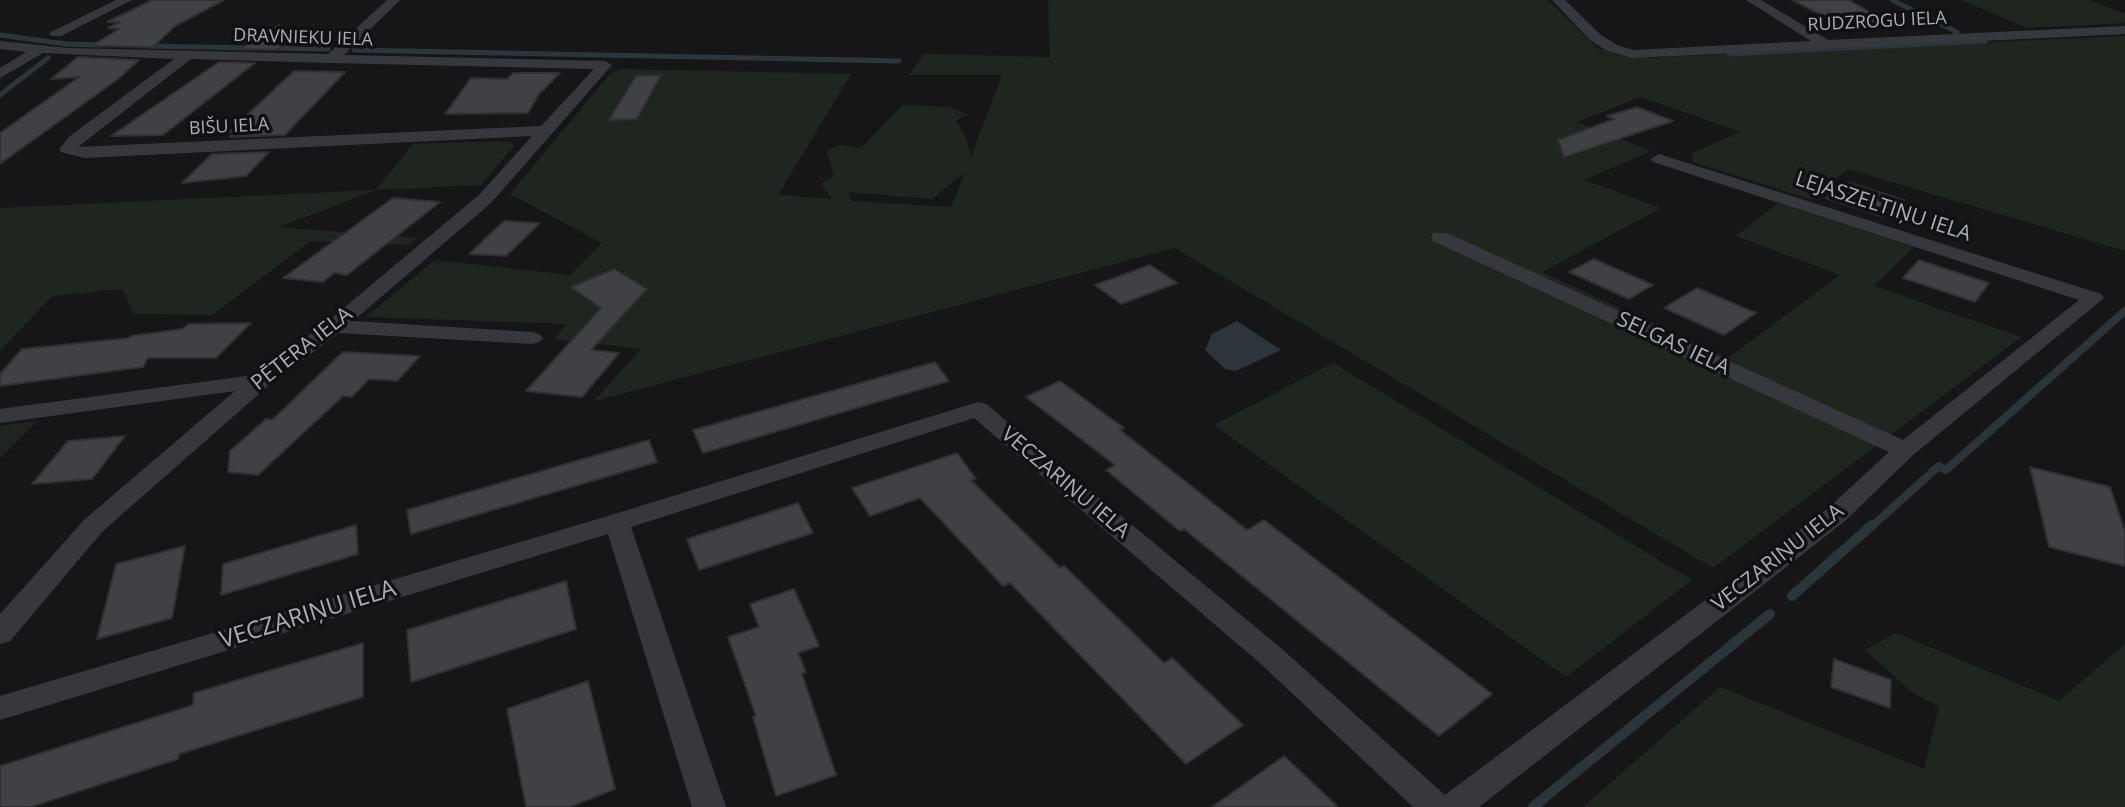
<!DOCTYPE html>
<html>
<head>
<meta charset="utf-8">
<style>
	body { margin:0 }
	canvas { display:block; background:#161618 }
</style>
</head>
<body>
<canvas width="2125" height="807"></canvas>
<script>
const c = document.querySelector('canvas').getContext('2d');
c.lineJoin = 'round';
function fill(path, color) {
  c.fillStyle = color;
  c.fill(path, 'evenodd');
}
function shape(rows) {
  const path = new Path2D();
  for (const r of rows) {
    path.moveTo(r[0], r[1]);
    for (let i = 2; i < r.length; i += 2) path.lineTo(r[i], r[i + 1]);
  }
  return path;
}
function stroke(path, color, width, dash) {
  c.strokeStyle = color;
  c.lineWidth = width;
  c.lineCap = dash ? 'butt' : 'round';
  c.setLineDash(dash || []);
  c.stroke(path);
}
function write(font, color, halo, rows, align = 'center') {
  c.font = font + ' "Open Sans",sans-serif';
  c.lineWidth = 7;
  c.setLineDash([]);
  c.textBaseline = 'middle';
  c.strokeStyle = halo;
  c.fillStyle = color;
  for (const [text, x, y, turn = 0] of rows) {
    c.save();
    c.translate(x, y);
    c.rotate((+turn || 0) * Math.PI / 180);
    c.textAlign = isNaN(turn) ? turn : align;
    if (halo) c.strokeText(text, 0, 0);
    c.fillText(text, 0, 0);
    c.restore();
  }
}
const green = shape([
	[1048,0,1548,0,1597,48,1621,56,1641,58,2125,36,2125,251,1848,169,1813,200,1693,162,1692,153,1740,132,1641,97,1577,122,1651,151,1584,180,1661,208,1542,272,1728,358,1840,275,1736,236,1778,203,1914,247,1874,286,2021,337,1713,568,1175,248,594,401,641,349,554,339,567,324,366,317,435,260,570,275,602,243,510,194,611,73,624,69,851,74,778,195,832,199,821,184,834,176,827,152,838,145,861,148,903,105,950,107,968,115,956,120,966,138,971,157,1002,75,909,75,924,54,1050,57],
	[965,172,951,207,852,201,848,192,932,199],
	[1962,0,2090,0,2125,14,2125,23,2027,28],
	[509,141,514,146,481,185,376,190,279,227,419,238,408,245,311,241,212,315,133,314,123,289,52,296,0,351,0,208,376,190,413,144],
	[1333,363,1692,580,1566,677,1214,425],
	[37,421,0,458,0,426],
	[1896,633,2059,701,2125,644,2125,807,1583,807,1720,687,1924,769,1939,707,1913,693,1865,650]
]);
const water = shape([
	[1237,321,1281,350,1236,371,1225,369,1205,350,1212,334]
]);
const streamFar2 = shape([
	[1892,0,1957,32],
	[0,35,66,44,101,45],
	[146,46,252,48],
	[268,48,328,49],
	[354,50,899,61],
	[1729,54,1985,41],
	[0,95,48,58]
]);
const streamFar1 = shape([
	[1871,527,1939,466,1946,470,2125,311]
]);
const stream = shape([
	[1792,596,1872,525],
	[1533,807,1770,614]
]);
const building = shape([
	[152,0,224,0,175,26,153,47,91,46,119,29,108,28,120,22,107,22,152,0],
	[1792,0,1849,0,1891,25,1846,27,1792,0],
	[279,25,290,42,276,50,240,49,279,25],
	[78,57,139,60,118,79,0,164,0,133,79,77,51,79,78,57],
	[219,62,255,63,163,135,111,136,219,62],
	[294,71,345,72,285,135,230,137,236,132,229,132,294,71],
	[513,73,560,73,539,94,528,113,445,114,471,78,507,79,513,73],
	[661,75,637,119,609,120,636,76,661,75],
	[1637,107,1673,121,1564,157,1558,140,1614,119,1607,116,1637,107],
	[269,152,246,176,182,183,212,154,269,152],
	[1846,182,1904,200,1884,217,1826,198,1846,182],
	[393,198,440,202,347,275,334,273,323,282,283,278,393,198],
	[504,221,540,223,506,256,469,254,504,221],
	[1594,259,1653,285,1629,299,1569,272,1594,259],
	[1919,260,1989,283,1975,302,1903,278,1919,260],
	[1150,265,1177,283,1121,304,1095,285,1150,265],
	[614,269,647,289,591,350,619,353,582,397,526,391,601,308,571,287,614,269],
	[1697,288,1756,313,1724,335,1664,308,1697,288],
	[251,323,216,358,148,358,143,367,0,386,0,374,22,349,129,338,131,336,182,329,189,324,251,323],
	[343,352,420,356,397,381,369,379,352,397,343,396,258,475,228,472,230,451,266,419,272,420,343,352],
	[935,362,949,381,703,453,693,430,935,362],
	[1060,381,1124,428,1120,430,1247,530,1264,520,1492,694,1439,736,1184,529,1180,531,1106,470,1115,465,1026,397,1060,381],
	[125,436,92,479,32,484,68,441,125,436],
	[649,440,657,462,411,534,407,510,649,440],
	[957,453,976,479,971,480,1060,568,1064,566,1164,663,1172,658,1243,725,1186,764,1010,583,1003,586,920,498,870,516,852,488,957,453],
	[2030,467,2110,487,2125,532,2125,566,2049,547,2030,467],
	[798,503,813,533,699,570,687,539,798,503],
	[356,525,358,554,221,595,223,564,356,525],
	[185,546,172,618,97,639,116,564,185,546],
	[566,581,576,629,411,682,407,630,566,581],
	[794,589,819,646,798,653,806,672,802,674,836,775,776,796,753,717,756,716,728,637,759,627,750,604,794,589],
	[363,643,363,697,179,754,178,759,31,807,0,807,0,766,193,705,194,693,363,643],
	[1834,659,1891,680,1890,708,1831,687,1834,659],
	[588,681,615,789,570,807,526,807,507,709,588,681],
	[1284,756,1338,807,1212,807,1284,756]
]);
const street = shape([
	[116,0,132,0,61,36,51,36,49,33,116,0],
	[387,0,400,0,344,55,605,61,612,65,491,203,353,321,532,332,539,334,543,338,539,342,532,344,339,333,268,386,103,531,10,641,0,644,0,614,85,519,235,391,0,423,0,409,254,375,327,322,479,195,532,136,85,158,61,152,59,149,70,136,174,59,43,53,0,78,0,68,26,52,0,49,0,41,68,48,328,54,387,0],
	[191,59,331,63,594,69,541,126,78,147,191,59],
	[1552,0,1565,0,1600,34,1617,45,1633,50,1811,41,1746,0,1761,0,1828,40,2125,26,2125,34,1632,58,1607,51,1590,40,1552,0],
	[1659,154,2101,294,2104,298,1913,455,1845,521,1479,807,1413,807,1262,665,974,418,631,527,726,807,692,807,608,534,0,720,0,696,608,516,978,402,986,404,1282,649,1445,795,1827,509,1889,452,1433,241,1431,237,1433,233,1447,233,1903,440,2079,300,1653,162,1651,159,1659,154]
]);
const farStreetnames = [
	["RUDZROGU IELA",1877,22,-3],
	["DRAVNIEKU IELA",303,38,2],
	["BIŠU IELA",229,127,-3]
];
const streetNames = [
	["LEJASZELTIŅU IELA",1883,207,18],
	["SELGAS IELA",1673,344,25],
	["PĒTERA IELA",302,349,-38],
	["VECZARIŅU IELA",1065,483,40],
	["VECZARIŅU IELA",1778,558,-38]
];
const nearStreetnames = [
	["VECZARIŅU IELA",308,615,-17]
];
fill(green, '#1e261f');
fill(water, '#2c353c');
stroke(streamFar2, '#2c353c', 5);
stroke(streamFar1, '#2c353c', 8);
stroke(stream, '#2c353c', 10);
fill(building, '#404145');
stroke(building, '#303034', 2);
fill(street, '#37383d');
write('18px', '#a8adb8', '#111113', farStreetnames);
write('21px', '#a8adb8', '#111113', streetNames);
write('24px', '#a8adb8', '#111113', nearStreetnames);
</script>
</body>
</html>
